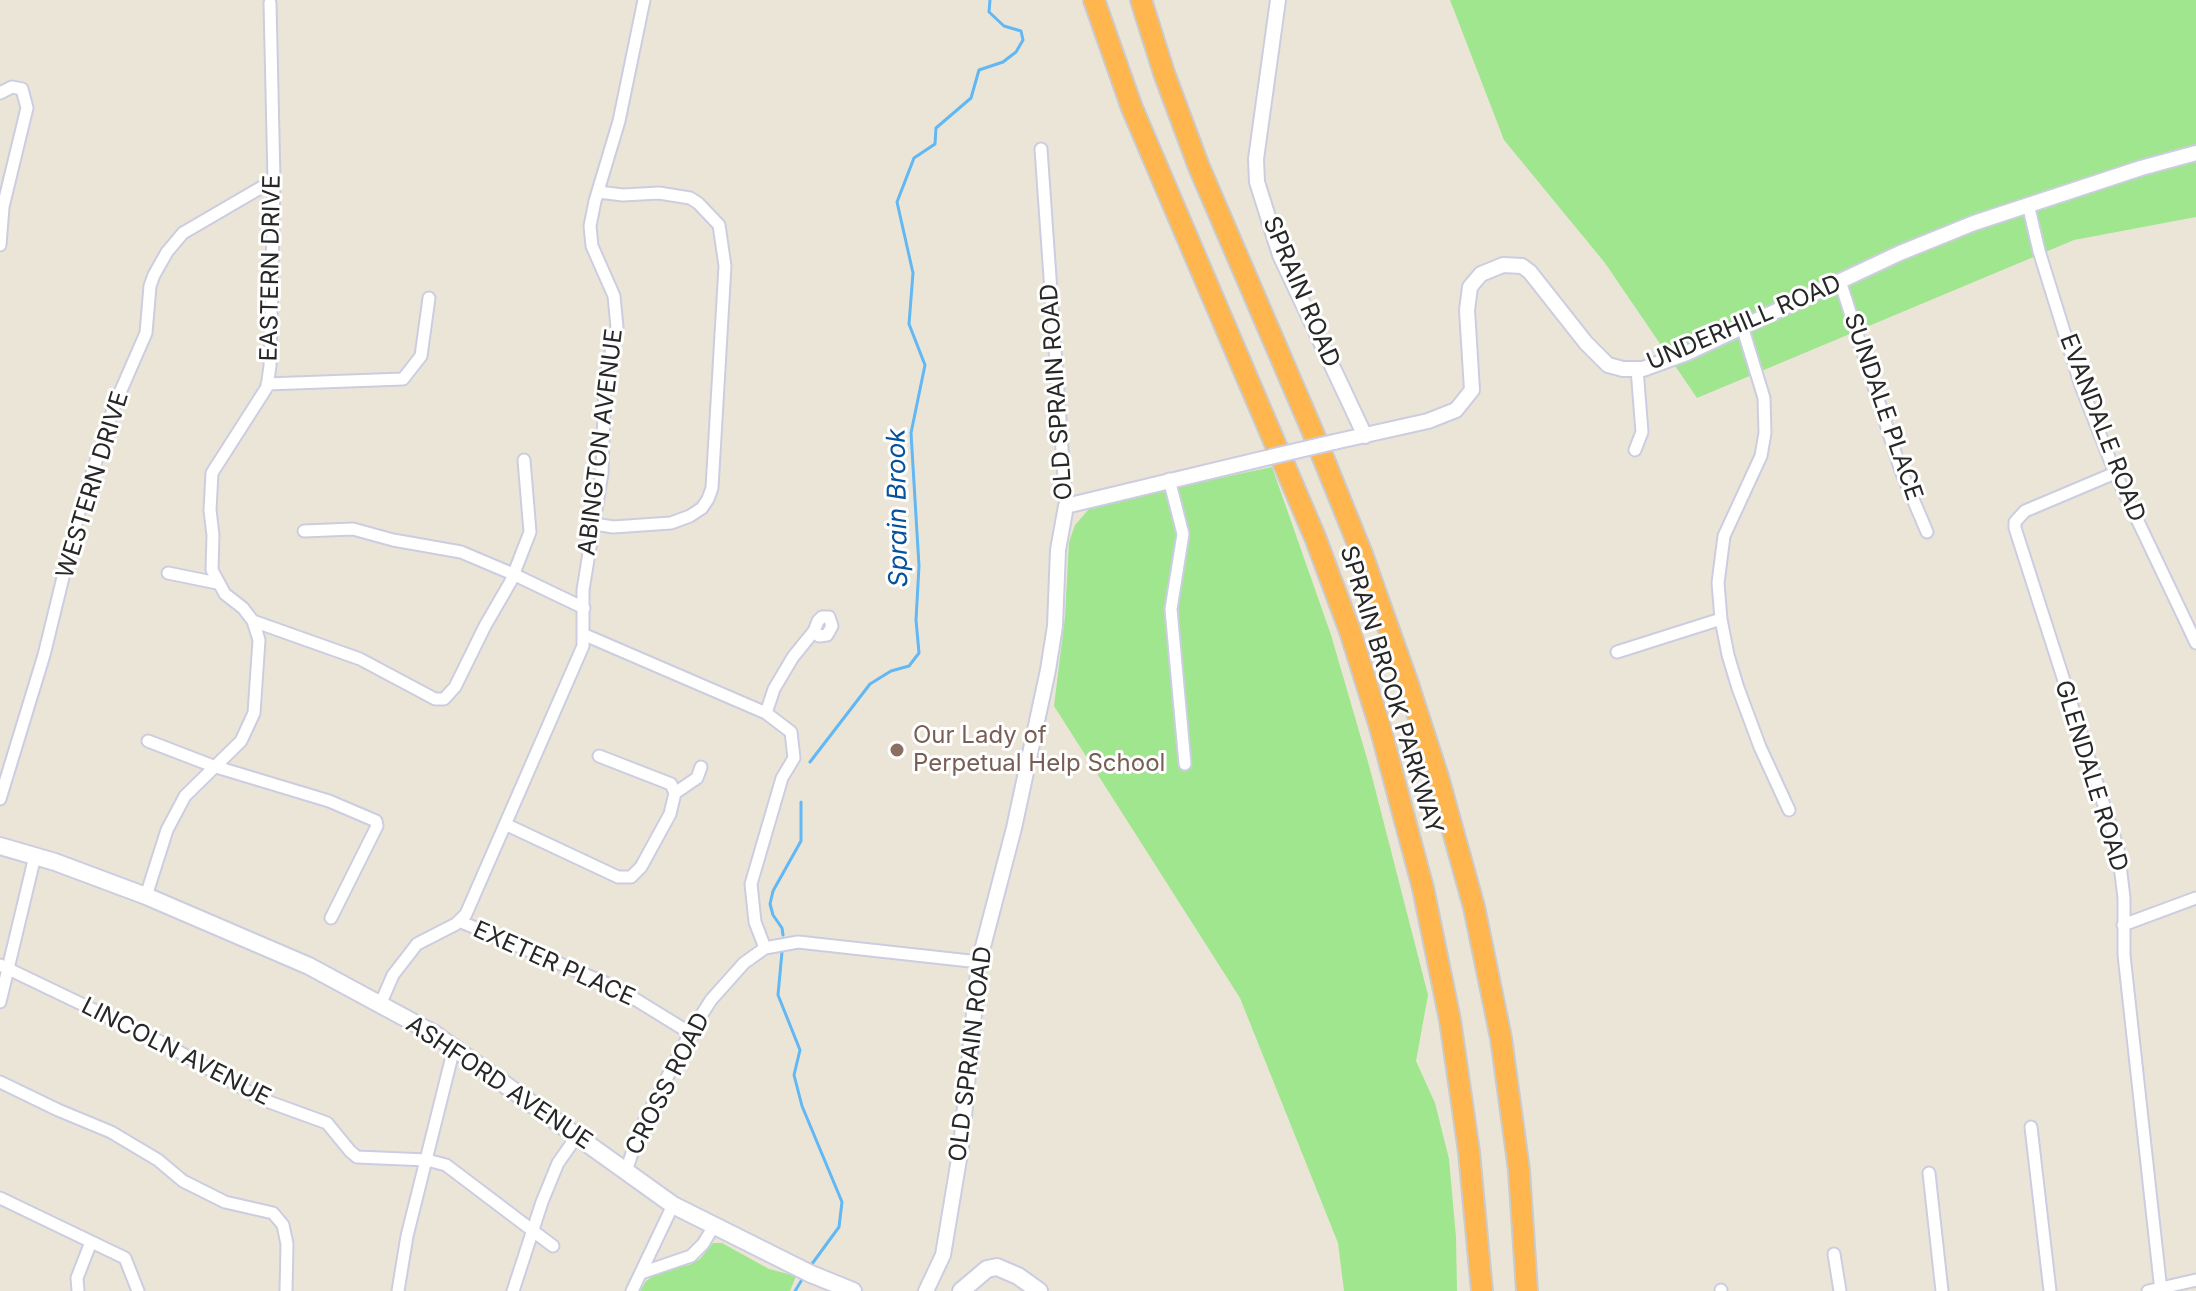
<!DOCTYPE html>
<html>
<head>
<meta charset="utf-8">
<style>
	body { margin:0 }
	canvas { display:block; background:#ebe5d7 }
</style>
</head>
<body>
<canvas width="2196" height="1291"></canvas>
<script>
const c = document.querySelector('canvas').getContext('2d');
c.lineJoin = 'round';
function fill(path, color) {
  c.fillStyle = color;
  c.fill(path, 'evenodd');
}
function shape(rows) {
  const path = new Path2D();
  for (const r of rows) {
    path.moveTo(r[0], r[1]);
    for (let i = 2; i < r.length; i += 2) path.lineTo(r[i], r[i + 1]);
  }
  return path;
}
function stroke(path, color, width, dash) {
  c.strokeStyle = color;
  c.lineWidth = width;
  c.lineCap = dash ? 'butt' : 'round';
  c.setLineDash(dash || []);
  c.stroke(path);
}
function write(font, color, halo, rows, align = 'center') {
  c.font = font + ' Inter,sans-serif';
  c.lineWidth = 6;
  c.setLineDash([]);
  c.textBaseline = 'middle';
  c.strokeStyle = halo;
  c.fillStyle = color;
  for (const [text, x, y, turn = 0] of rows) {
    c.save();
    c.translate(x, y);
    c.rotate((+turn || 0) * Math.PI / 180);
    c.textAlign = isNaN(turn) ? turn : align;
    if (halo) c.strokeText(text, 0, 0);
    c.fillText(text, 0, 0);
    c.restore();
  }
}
const green = shape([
	[1450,0,2196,0,2196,217,2074,240,1697,398,1605,263,1504,140],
	[1272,467,1331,635,1370,769,1428,995,1416,1061,1435,1103,1449,1159,1456,1237,1457,1291,1344,1291,1338,1243,1240,998,1054,706,1065,617,1069,542,1075,525,1089,509,1106,502],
	[713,1243,722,1243,769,1269,796,1276,790,1291,640,1291,646,1281,660,1271,689,1265,700,1259]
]);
const stream = shape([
	[810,762,870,684,891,671,909,666,919,653,916,620,919,566,911,433,925,365,909,324,913,273,897,202,914,158,935,144,936,128,971,98,979,70,1003,62,1016,52,1023,40,1021,31,1004,26,989,12,990,0],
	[783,935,782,928,773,915,770,904,773,891,801,841,801,802],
	[782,952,778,995,800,1050,794,1075,802,1106,842,1202,839,1227,809,1268],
	[795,1291,803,1278]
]);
const minor = shape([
	[0,93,12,87,22,89,27,108,3,207,0,245],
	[1041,149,1066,506],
	[2028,204,2039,251,2081,386,2115,473,2196,643],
	[1840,281,1901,471,1927,532],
	[1742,326,1764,398,1765,433,1761,456,1724,536,1718,583,1721,619,1728,655,1738,688,1760,747,1789,810],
	[267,384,403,379,421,356,429,298],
	[1635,450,1642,432,1637,369],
	[2115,473,2025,511,2015,522,2015,528,2118,849,2124,898,2124,955,2161,1291],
	[1169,479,1183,534,1171,609,1185,764],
	[595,524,613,527,671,523,690,516,702,508,708,499,712,488,725,266,719,225,698,203,690,198,659,193,623,195,598,192],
	[304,531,353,529,393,540,461,552,513,574,584,608],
	[168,573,217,583],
	[822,617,829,617,832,626,827,635,819,636,814,631,818,621,822,617],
	[253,621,360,659,435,699,444,699,455,687,485,626,511,581,530,532,524,460],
	[585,635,766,713,791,732,794,758,782,778,751,884,755,922,765,948],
	[1617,652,1721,619],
	[766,713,774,689,793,657,814,631],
	[148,741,213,766,329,801,376,821,377,826,331,918],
	[599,756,671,784,675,793],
	[675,793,697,778,701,767],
	[0,799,44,655,79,512,115,404,146,333,150,286,154,275,167,252,183,233,274,180],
	[505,824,618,877,631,877,641,867,670,814,675,793],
	[146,896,167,830,185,796,241,741,254,713,259,640,253,621,243,608,225,594,212,570,213,535,210,510,212,473,267,387,270,366,274,180,270,3],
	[459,921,617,988,690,1033],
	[2123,925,2196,898],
	[0,965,169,1046,261,1099,327,1123,350,1151,357,1157,427,1160,446,1165,553,1246],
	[0,1002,35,856],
	[380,1005,393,975,417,944,456,924,466,914,583,646,583,590,602,473,605,379,617,327,614,296,592,246,590,226,595,201,619,121,644,0],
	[0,1082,58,1110,111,1132,158,1160,183,1181,225,1202,273,1213,283,1225,287,1244,286,1291],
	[2031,1127,2050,1291],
	[626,1171,640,1130,690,1033,711,1000,744,963,765,948,798,942,979,962],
	[1929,1173,1942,1291],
	[0,1198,125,1258,138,1291],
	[1834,1254,1840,1291],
	[641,1273,691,1256,703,1244,714,1226],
	[1721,1290,1721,1291],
	[78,1291,77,1278,91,1242],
	[398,1291,407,1236,454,1048],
	[513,1291,542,1202,558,1163,577,1136],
	[632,1291,673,1205],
	[2148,1291,2196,1280]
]);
const tertiary = shape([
	[1278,0,1256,159,1257,182,1280,255,1365,436],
	[1334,442,1428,421,1456,410,1472,390,1467,310,1470,287,1481,274,1503,265,1522,266,1530,272,1586,343,1608,365,1623,369,1643,369,1687,353,1900,253,1974,223,2141,168,2196,153],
	[926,1291,943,1255,961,1147,979,962,1014,828,1048,670,1055,626,1058,550,1066,506,1270,457]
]);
const secondary = shape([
	[0,846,55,862,146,896,309,966,433,1033,673,1205,811,1274,853,1291],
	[961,1291,987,1269,997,1267,1018,1276,1039,1291]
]);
const motorway = shape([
	[1094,0,1132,108,1315,537,1350,631,1380,727,1423,888,1450,1020,1469,1152,1482,1291],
	[1141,0,1164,73,1199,167,1312,430,1362,554,1407,681,1438,777,1474,907,1501,1038,1519,1170,1527,1291]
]);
const tertiaryBridge = shape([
	[1270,457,1334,442]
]);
const markers = [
	[897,750,8,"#8d6e63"]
];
const streetNames = [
	["EASTERN DRIVE",271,268,-89],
	["SPRAIN ROAD",1301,292,67],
	["UNDERHILL ROAD",1744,323,-23],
	["OLD SPRAIN ROAD",1057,392,-94],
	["SUNDALE PLACE",1883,407,71],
	["EVANDALE ROAD",2102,428,69],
	["ABINGTON AVENUE",601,442,-83],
	["WESTERN DRIVE",93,485,-73],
	["SPRAIN BROOK PARKWAY",1391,690,73],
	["GLENDALE ROAD",2091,776,73],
	["EXETER PLACE",554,964,24],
	["LINCOLN AVENUE",176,1052,27],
	["OLD SPRAIN ROAD",971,1054,-83],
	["ASHFORD AVENUE",499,1083,34],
	["CROSS ROAD",668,1084,-63]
];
const educationNames = [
	["Our Lady of",913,736],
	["Perpetual Help School",913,764]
];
const waterNames = [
	["Sprain Brook",898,508,-91]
];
fill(green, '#9fe68f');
stroke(stream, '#62b7f5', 3);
stroke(minor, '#cccde1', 15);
stroke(tertiary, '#cccde1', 18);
stroke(secondary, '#cccde1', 20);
stroke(motorway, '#cbcbcb', 24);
stroke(minor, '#fff', 11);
stroke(tertiary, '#fff', 14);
stroke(secondary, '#fff', 16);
stroke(motorway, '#ffb64e', 20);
stroke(tertiaryBridge, '#cccde1', 18, []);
stroke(tertiaryBridge, '#fff', 14);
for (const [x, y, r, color] of markers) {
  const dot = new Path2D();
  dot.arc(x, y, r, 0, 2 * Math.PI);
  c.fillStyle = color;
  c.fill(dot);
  stroke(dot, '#fff', 3);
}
write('24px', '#272727', '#fff', streetNames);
write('24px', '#785e54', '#fff', educationNames, 'left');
write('italic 26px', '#06519c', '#fff', waterNames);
</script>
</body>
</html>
